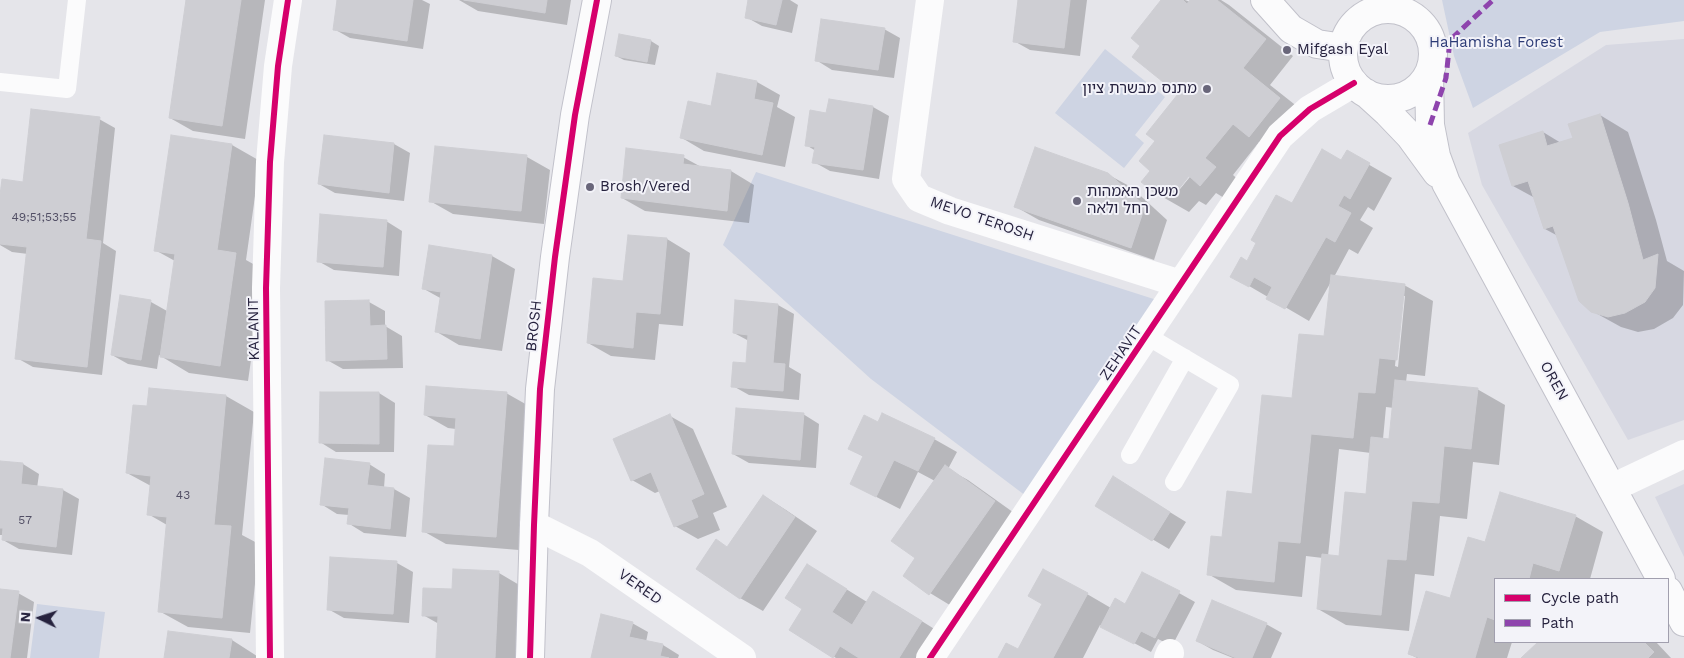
<!DOCTYPE html>
<html>
<head>
<meta charset="utf-8">
<style>
	body { margin:0 }
	#map { position:relative; width:1684px; height:658px; overflow:hidden; background:#e5e5ea; font-family:"Work Sans",sans-serif }
	canvas { display:block }
	.legend { position:absolute; left:1494px; top:578px; width:175px; height:65px; box-sizing:border-box; background:#f3f3f9; border:1px solid #a19fae; margin:0; padding:6px 9px; list-style:none; font-size:15px; color:#26223e }
	.legend li { display:flex; align-items:center; gap:10px; height:25px }
	.legend b { width:25px; border:1px solid #a19fae }
	.north { position:absolute; left:15px; top:593px; width:50px; height:50px; -webkit-text-stroke:4px #f3f3f9; paint-order:stroke; rotate:274deg; font-size:14px; font-weight:700; line-height:20px; text-align:center; color:#26223e }
	.north::after { content:''; display:block; margin:auto; width:18px; height:22px; background:#26223e; clip-path:polygon(50% 0,100% 100%,50% 72%,0 100%) }
</style>
</head>
<body>
<div id="map">
<canvas width="1684" height="658"></canvas>
<ul class="legend">
<li><b style="height:6px;background:#d6006c"></b>Cycle path</li>
<li><b style="height:6px;background:#8e44ad"></b>Path</li>
</ul>
<div class="north">N</div>
</div>
<script>
const c = document.querySelector('canvas').getContext('2d');
c.lineJoin = 'round';
function fill(path, color) {
  c.fillStyle = color;
  c.fill(path, 'evenodd');
}
function shape(rows) {
  const path = new Path2D();
  for (const r of rows) {
    if (r.length === 3) {
      path.moveTo(r[0] + r[2], r[1]);
      path.arc(r[0], r[1], r[2], 0, 2 * Math.PI);
      continue;
    }
    path.moveTo(r[0], r[1]);
    for (let i = 2; i < r.length; i += 2) path.lineTo(r[i], r[i + 1]);
  }
  return path;
}
function stroke(path, color, width, dash) {
  c.strokeStyle = color;
  c.lineWidth = width;
  c.lineCap = dash ? 'butt' : 'round';
  c.setLineDash(dash || []);
  c.stroke(path);
}
function write(font, color, halo, rows, align = 'center') {
  c.font = font + ' "Work Sans","Noto Sans Hebrew",sans-serif';
  c.lineWidth = 4;
  c.setLineDash([]);
  c.textBaseline = 'middle';
  c.strokeStyle = halo;
  c.fillStyle = color;
  for (const [text, x, y, turn = 0] of rows) {
    c.save();
    c.translate(x, y);
    c.rotate((+turn || 0) * Math.PI / 180);
    c.textAlign = isNaN(turn) ? turn : align;
    if (halo) c.strokeText(text, 0, 0);
    c.fillText(text, 0, 0);
    c.restore();
  }
}
const built = shape([
	[1684,39,1684,420,1628,440,1482,185,1468,133,1606,45],
	[1684,484,1684,557,1655,497]
]);
const green = shape([
	[1442,0,1684,0,1684,21,1600,32,1473,108,1454,56],
	[1105,49,1165,97,1135,135,1144,143,1124,168,1055,113],
	[756,172,1160,301,1026,496,871,379,723,245],
	[37,604,105,612,99,658,30,658]
]);
const shadow = shape([
	[187,0,265,0,245,139,193,131,170,118],
	[338,0,422,0,430,4,423,49,350,38,334,29],
	[459,0,571,0,567,25,478,11],
	[750,0,790,0,798,5,792,33,762,26,746,17],
	[1019,0,1087,0,1080,56,1030,50,1014,41],
	[1163,0,1185,0,1190,2,1192,0,1221,0,1229,5,1293,56,1270,85,1308,115,1278,152,1259,142,1233,175,1243,184,1229,201,1216,193,1206,205,1199,201,1189,212,1161,196,1143,182,1152,170,1157,141,1180,94,1142,46],
	[1192,171,1194,172,1180,189,1178,187],
	[884,29,900,38,894,78,832,70,816,60],
	[620,36,651,41,659,46,655,65,624,60,616,56],
	[718,75,757,82,780,95,777,107,795,117,785,167,704,151,682,138,712,107],
	[830,100,873,107,889,116,879,179,830,171,814,162,816,151,806,145,827,114],
	[1600,115,1628,132,1656,220,1667,261,1684,271,1683,305,1673,318,1654,329,1638,332,1621,327,1592,311,1558,236,1545,229,1535,198,1513,186,1543,132,1561,143,1574,138],
	[99,119,115,128,103,243,116,251,102,375,33,367,17,358,28,254,12,252,0,245,0,206],
	[172,136,232,145,260,161,246,260,264,270,248,381,189,373,159,355,157,369,128,364,112,355,151,302,167,311,175,261,155,250],
	[394,144,410,153,404,201,335,193,319,184],
	[1347,152,1392,178,1374,211,1368,207,1360,220,1373,228,1358,254,1349,249,1334,277,1404,285,1433,301,1425,376,1407,374,1406,382,1477,389,1505,405,1499,465,1473,462,1467,519,1440,516,1434,576,1415,574,1409,631,1346,625,1318,609,1323,558,1306,556,1302,597,1236,590,1208,574,1223,539,1253,495,1293,399,1326,338,1332,280,1309,321,1232,276,1247,262,1292,205,1342,161],
	[1402,296,1405,296,1398,367,1395,366],
	[1386,407,1394,408,1390,440,1383,439],
	[1339,449,1371,453,1367,495,1340,557,1328,556],
	[527,157,550,170,544,224,453,214,430,201],
	[683,157,703,168,731,171,754,185,749,223,645,211,622,198],
	[1107,174,1131,187,1167,220,1154,260,1039,220,1016,207],
	[386,221,402,231,399,276,334,270,318,261],
	[629,236,667,239,690,253,683,326,659,324,655,360,611,356,588,343,625,282],
	[492,256,515,269,502,351,459,345,437,332,442,299,424,289],
	[369,302,385,311,385,326,402,336,403,368,343,369,327,360],
	[778,305,794,314,789,367,801,374,799,400,749,395,733,386,747,364,749,341,734,333],
	[379,393,395,403,394,452,336,452,320,442],
	[506,393,529,406,519,550,446,544,423,531,455,448,456,429,448,428,425,415],
	[226,396,254,412,242,535,259,544,250,633,188,627,159,611,167,525,148,514,151,486,127,473,148,408],
	[803,414,819,424,816,468,749,463,733,454],
	[670,416,693,429,727,507,713,513,720,530,698,539,675,526,660,491,655,493,632,480],
	[878,423,934,439,957,452,948,469,968,480,1017,515,953,607,930,593,917,558,935,481,918,472,900,509,851,484,864,457,850,449],
	[0,462,23,464,39,474,37,488,63,490,79,499,72,555,19,549,3,540,3,535,0,535],
	[369,464,385,474,384,488,394,489,410,498,406,537,364,533,348,523,349,515,337,514,321,504],
	[1129,487,1186,522,1169,549,1096,506],
	[764,496,786,510,817,531,763,611,740,598],
	[1575,516,1603,532,1590,579,1495,579,1495,642,1512,642,1507,658,1417,658,1409,654,1451,600,1486,544],
	[397,563,413,572,409,623,344,618,328,609],
	[499,573,521,586,518,658,438,658,439,624,423,615,454,590],
	[1143,573,1195,602,1172,646,1158,639,1151,652,1100,625,1083,658,999,658,1019,651,1087,594,1111,608,1126,605],
	[830,579,867,602,896,605,944,635,930,658,836,658,791,630],
	[0,590,18,593,34,602,27,658,0,658],
	[632,623,648,632,646,642,663,645,679,655,678,658,593,658],
	[1266,624,1282,633,1271,658,1233,658,1213,650,1197,641],
	[232,640,260,658,165,658],
	[1540,642,1656,642,1671,658,1523,658]
]);
const building = shape([
	[186,0,241,0,222,126,169,118,186,0],
	[337,0,413,0,407,41,333,30,337,0],
	[464,0,547,0,545,13,464,0],
	[748,0,782,0,776,25,745,18,748,0],
	[1018,0,1070,0,1064,48,1013,42,1018,0],
	[1161,0,1183,0,1187,4,1190,0,1217,0,1266,39,1243,68,1280,98,1249,137,1233,124,1205,158,1216,167,1200,186,1189,176,1178,190,1171,184,1160,197,1141,182,1150,171,1139,161,1155,141,1146,134,1178,94,1132,57,1140,46,1131,38,1161,0],
	[821,19,885,28,878,70,815,61,821,19],
	[619,34,651,40,647,62,615,56,619,34],
	[717,73,757,81,754,99,773,103,762,155,680,138,688,101,711,106,717,73],
	[829,99,873,106,863,170,812,163,815,147,805,146,810,110,826,113,829,99],
	[31,109,100,117,86,239,101,241,87,367,15,359,27,247,0,244,0,195,2,179,23,182,31,109],
	[1600,114,1628,203,1643,260,1658,254,1655,288,1645,302,1625,313,1608,317,1591,312,1579,301,1553,226,1544,229,1528,181,1512,186,1499,145,1543,131,1547,146,1573,138,1568,124,1600,114],
	[171,135,232,144,217,250,236,253,220,366,160,357,175,254,154,251,171,135],
	[324,135,394,143,389,193,318,184,324,135],
	[435,146,527,155,521,211,429,202,435,146],
	[1035,147,1108,173,1145,206,1131,248,1014,207,1035,147],
	[626,148,684,155,683,164,731,170,727,211,621,198,626,148],
	[1322,149,1341,160,1347,150,1370,163,1350,199,1344,195,1338,206,1351,213,1335,242,1326,237,1285,309,1266,299,1272,287,1254,277,1249,287,1230,277,1241,257,1247,261,1256,243,1251,240,1276,195,1292,203,1322,149],
	[320,214,387,220,383,267,317,262,320,214],
	[628,235,667,238,660,314,636,312,633,348,587,343,593,278,623,281,628,235],
	[429,245,492,255,480,339,435,332,441,292,422,289,429,245],
	[1331,275,1405,284,1397,360,1379,358,1375,393,1358,392,1353,438,1311,434,1300,543,1278,541,1274,582,1207,575,1211,536,1222,537,1227,491,1252,494,1262,395,1292,398,1299,334,1324,336,1331,275],
	[120,295,151,300,141,360,111,355,120,295],
	[369,300,370,326,386,325,387,359,326,361,325,301,369,300],
	[735,300,778,304,773,363,785,364,783,391,731,387,733,362,746,363,748,335,733,333,735,300],
	[1395,380,1478,388,1471,449,1444,446,1439,503,1412,501,1406,560,1387,559,1381,615,1317,609,1322,554,1339,556,1345,492,1366,494,1371,437,1389,439,1395,380],
	[426,386,507,392,496,537,422,532,428,445,454,446,456,418,424,415,426,386],
	[149,388,226,395,214,525,231,526,222,618,158,612,167,517,147,515,151,476,126,473,133,405,147,406,149,388],
	[320,392,379,392,379,444,319,443,320,392],
	[736,408,804,413,800,460,732,454,736,408],
	[882,413,935,438,918,471,894,460,876,497,850,484,863,456,848,449,864,415,878,422,882,413],
	[670,414,704,494,691,500,698,517,674,527,651,472,631,481,613,439,670,414],
	[325,458,370,463,367,485,394,488,390,529,347,524,349,508,320,505,325,458],
	[0,461,23,463,21,484,63,489,56,547,2,540,3,528,0,528,0,461],
	[945,465,995,501,929,595,903,576,915,558,891,541,945,465],
	[1113,476,1170,512,1152,541,1095,506,1113,476],
	[1500,492,1576,515,1559,571,1533,563,1529,579,1495,579,1495,620,1487,617,1475,658,1420,658,1408,654,1426,591,1450,598,1468,537,1485,542,1500,492],
	[763,495,795,517,740,599,696,569,716,539,727,547,763,495],
	[330,557,397,561,393,614,327,610,330,557],
	[807,564,847,589,832,612,852,625,873,591,922,621,899,658,859,658,840,646,833,658,789,630,802,609,785,598,807,564],
	[453,569,499,571,495,658,436,658,438,616,422,616,423,588,452,589,453,569],
	[1043,569,1088,593,1053,658,998,658,1006,643,1018,649,1042,604,1028,596,1043,569],
	[1142,572,1180,591,1155,638,1141,631,1134,644,1100,627,1115,598,1125,604,1142,572],
	[0,589,19,591,10,658,0,658,0,589],
	[1212,600,1267,623,1252,658,1236,658,1196,641,1212,600],
	[601,614,633,622,629,637,663,644,660,656,669,658,591,658,601,614],
	[168,631,232,639,229,658,164,658,168,631],
	[1538,642,1644,642,1654,652,1648,658,1521,658,1538,642]
]);
const lane = shape([
	[0,82,67,89,77,0],
	[1147,336,1230,385,1174,482],
	[1130,455,1185,358]
]);
const street = shape([
	[930,0,906,179,919,198,950,211,1181,284],
	[1612,488,1684,454],
	[534,525,590,553,742,658],
	[270,658,266,288,270,162,278,66,288,0],
	[930,658,1280,136,1310,109,1354,83],
	[1168,658,1170,653]
]);
const secondary = shape([
	[1265,0,1291,29,1317,44,1344,48],
	[1388,54,45],
	[1429,74,1430,125,1436,156,1446,183,1661,579],
	[1366,93,1388,113,1410,136,1437,173],
	[1668,591,1684,622],
	[530,658,534,525,540,389,555,257,575,115,597,0]
]);
const quiet = shape([
	[1430,125,1446,78,1450,40,1493,0]
]);
const cycleway = shape([
	[270,658,266,288,270,162,278,66,288,0],
	[530,658,534,525,540,389,555,257,575,115,597,0],
	[930,658,1280,136,1310,109,1354,83]
]);
const markers = [
	[1287,50,5,"#69667a"],
	[1207,89,5,"#69667a"],
	[590,187,5,"#69667a"],
	[1077,201,5,"#69667a"]
];
const numberNames = [
	["49;51;53;55",44,217],
	["43",183,495],
	["57",25,520]
];
const parkNames = [
	["HaHamisha Forest",1496,43]
];
const poiNames = [
	["Mifgash Eyal",1297,50],
	["מתנס מבשרת ציון",1197,89,"right"],
	["Brosh/Vered",600,187],
	["משכן האמהות",1087,192],
	["רחל ולאה",1087,209]
];
const streetNames = [
	["MEVO TEROSH",982,219,19],
	["BROSH",534,326,-84],
	["KALANIT",254,329,-91],
	["ZEHAVIT",1121,353,-56],
	["OREN",1554,381,61],
	["VERED",640,587,35]
];
fill(built, '#d7d8e2');
fill(green, '#ced4e3');
fill(shadow, '#0003');
fill(building, '#ceced3');
stroke(building, '#ceced3', 1);
stroke(secondary, '#c1c1ca', 30);
stroke(lane, '#fbfbfc', 18);
stroke(street, '#fbfbfc', 28);
stroke(secondary, '#fbfbfc', 28);
stroke(quiet, '#8e44ad', 5, [10, 5]);
stroke(cycleway, '#d6006c', 6);
for (const [x, y, r, color] of markers) {
  const dot = new Path2D();
  dot.arc(x, y, r, 0, 2 * Math.PI);
  c.fillStyle = color;
  c.fill(dot);
  stroke(dot, '#f3f3f9', 2);
}
write('12px', '#514e64', null, numberNames);
write('15px', '#2b3a75', '#f3f3f9', parkNames);
write('15px', '#26223e', '#f3f3f9', poiNames, 'left');
write('15px', '#26223e', '#f3f3f9', streetNames);
</script>
</body>
</html>
